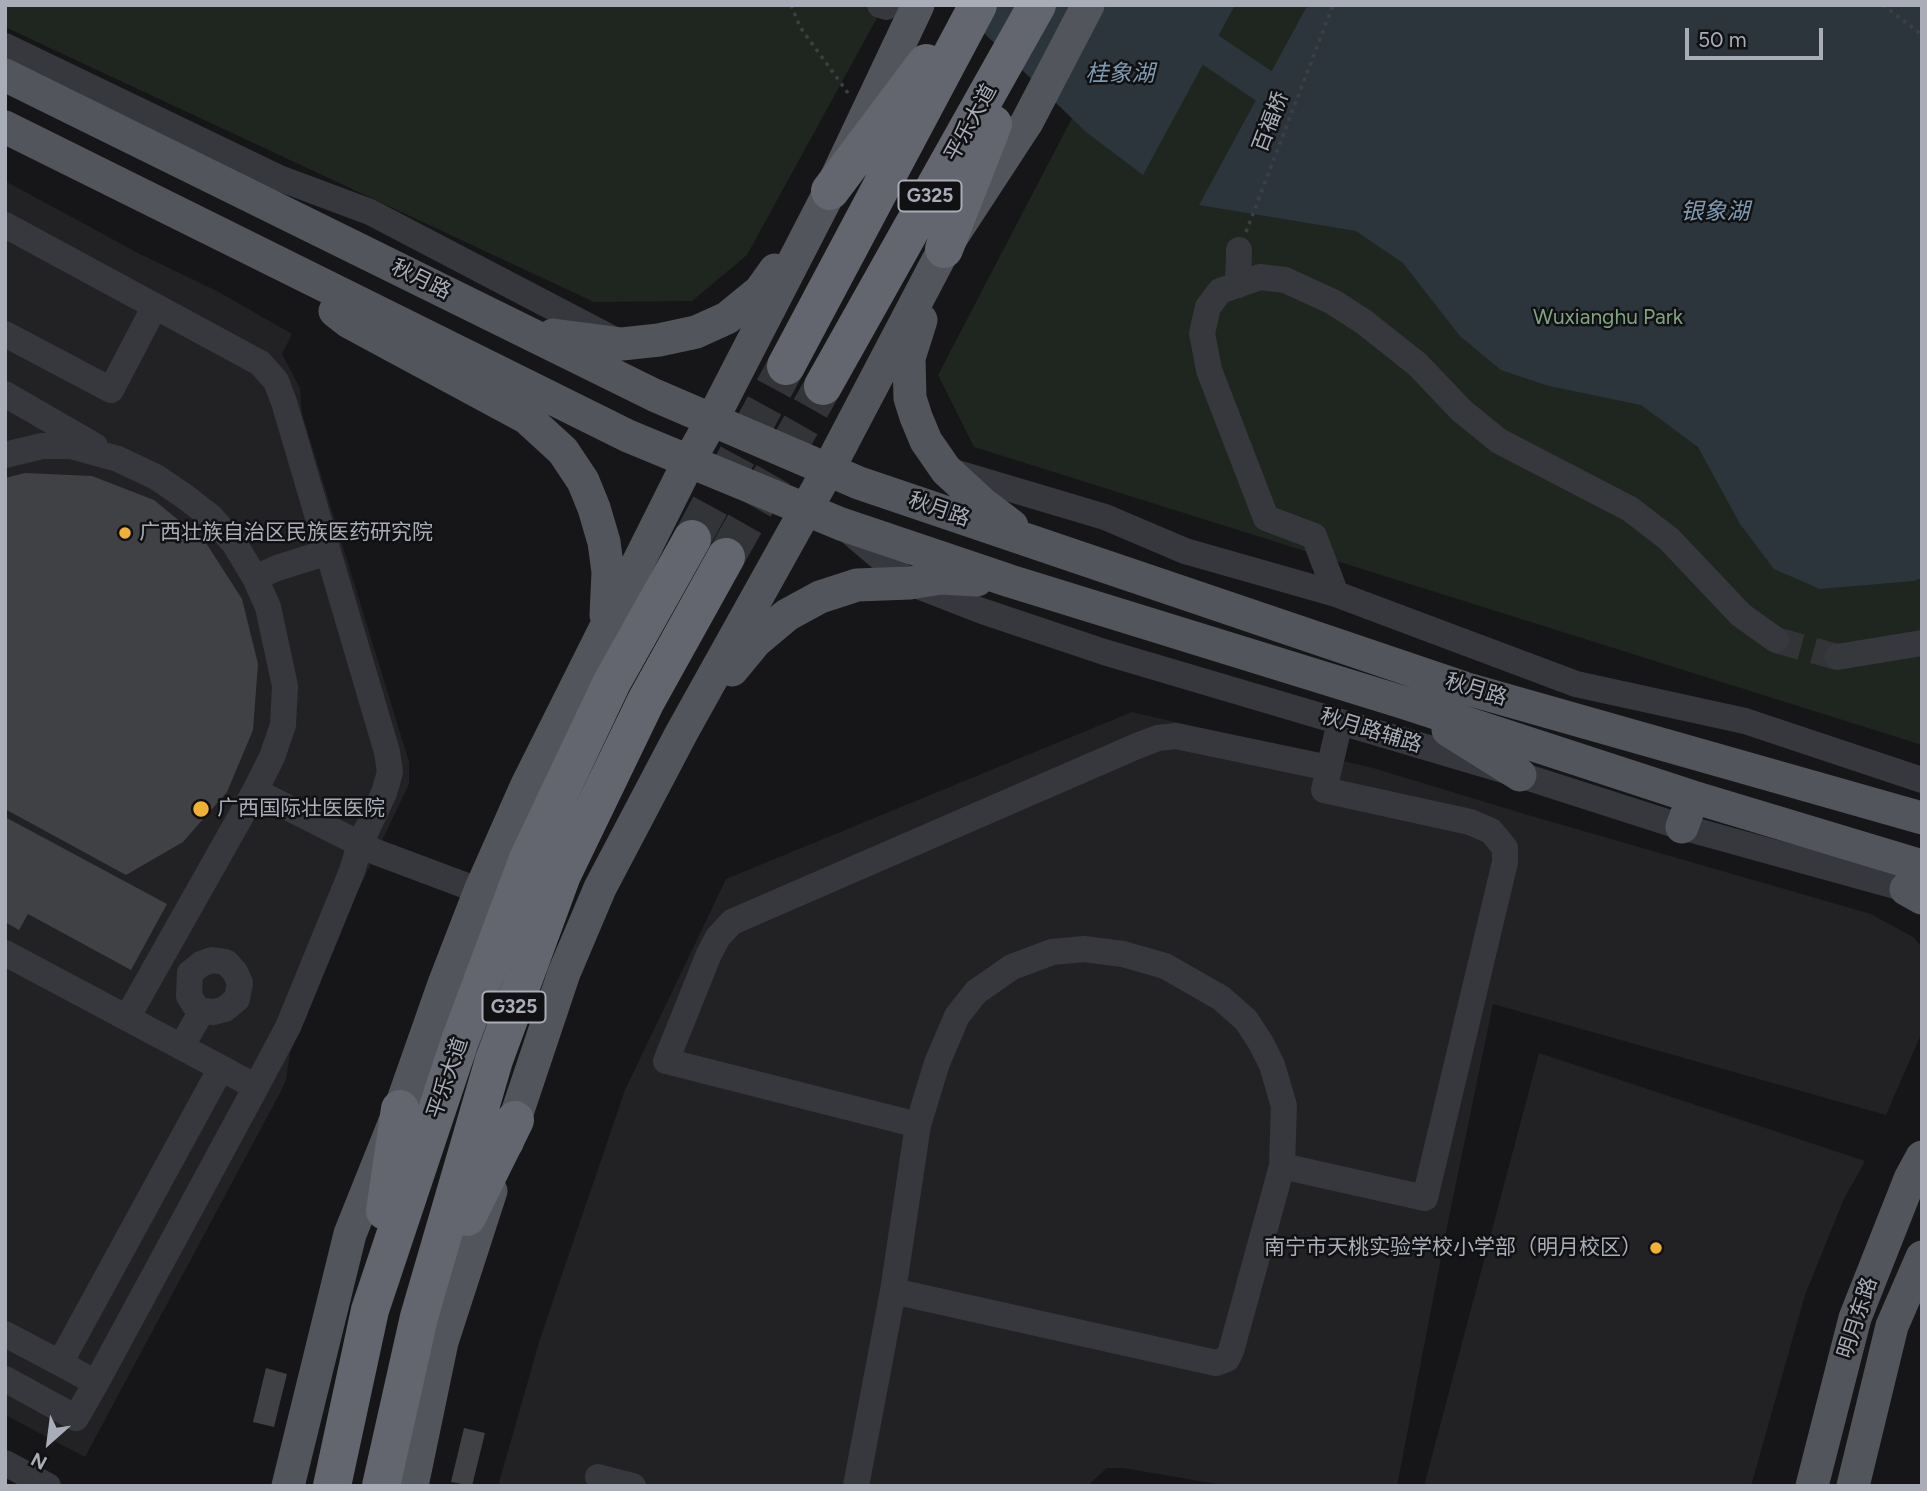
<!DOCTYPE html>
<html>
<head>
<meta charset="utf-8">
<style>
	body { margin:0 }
	#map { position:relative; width:1927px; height:1491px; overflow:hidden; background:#161618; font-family:Figtree,sans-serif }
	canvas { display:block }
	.frame { position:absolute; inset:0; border:7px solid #a8adb8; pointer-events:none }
	.north { position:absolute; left:14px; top:1407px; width:70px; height:70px; -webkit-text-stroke:5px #111113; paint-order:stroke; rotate:208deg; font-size:19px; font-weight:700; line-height:28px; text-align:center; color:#a8adb8 }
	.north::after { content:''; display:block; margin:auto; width:24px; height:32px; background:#a8adb8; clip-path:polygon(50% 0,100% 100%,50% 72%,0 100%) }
	.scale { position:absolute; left:1685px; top:28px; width:138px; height:32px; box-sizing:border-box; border:4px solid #a8adb8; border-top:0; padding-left:9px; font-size:21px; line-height:24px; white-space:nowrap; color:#a8adb8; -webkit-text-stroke:5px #111113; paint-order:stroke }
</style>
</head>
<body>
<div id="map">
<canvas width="1927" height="1491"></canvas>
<div class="frame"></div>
<div class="north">N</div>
<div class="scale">50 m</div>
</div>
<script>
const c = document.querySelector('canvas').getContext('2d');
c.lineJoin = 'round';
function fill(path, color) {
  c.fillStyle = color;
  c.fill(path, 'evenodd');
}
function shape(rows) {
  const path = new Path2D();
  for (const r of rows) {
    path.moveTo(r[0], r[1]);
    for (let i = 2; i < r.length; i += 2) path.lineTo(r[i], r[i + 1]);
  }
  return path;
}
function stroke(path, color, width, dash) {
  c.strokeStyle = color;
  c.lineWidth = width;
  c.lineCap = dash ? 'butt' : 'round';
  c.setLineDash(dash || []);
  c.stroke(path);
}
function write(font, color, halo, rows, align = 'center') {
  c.font = font + ' Figtree,"Noto Sans SC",sans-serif';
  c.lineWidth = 5;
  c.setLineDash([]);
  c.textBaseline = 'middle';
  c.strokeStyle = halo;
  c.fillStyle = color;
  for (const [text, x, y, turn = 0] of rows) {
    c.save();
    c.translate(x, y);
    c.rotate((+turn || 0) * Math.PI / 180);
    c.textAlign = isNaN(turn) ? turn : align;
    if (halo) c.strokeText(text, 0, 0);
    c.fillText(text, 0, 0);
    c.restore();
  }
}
const built = shape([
	[5,181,140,254,219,292,292,334,282,354,300,388,302,413,409,762,409,784,337,935,290,1053,286,1080,280,1093,85,1457,5,1415],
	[1132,712,1373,768,1528,815,1871,914,1913,937,1922,947,1922,1032,1886,1115,1493,1004,1448,1222,1397,1486,1229,1486,1123,1468,1107,1468,1087,1486,498,1486,540,1339,625,1090,726,879],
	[1539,1053,1865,1161,1843,1201,1805,1295,1751,1486,1424,1486]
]);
const green = shape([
	[5,5,884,5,747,255,692,301,594,302,5,27],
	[1131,5,1922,5,1922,745,974,447,938,375]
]);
const water = shape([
	[955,5,1235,5,1143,175,1086,132],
	[1315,5,1919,5,1922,7,1922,578,1913,581,1820,589,1774,569,1740,524,1698,447,1641,405,1549,386,1501,370,1460,336,1403,263,1356,231,1199,205,1306,8]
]);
const river = shape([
	[1144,5,1301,111]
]);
const building = shape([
	[25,473,92,476,154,500,206,543,242,599,258,664,253,730,227,792,183,842,126,875,5,809,5,478],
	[5,817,167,904,131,970,28,914,19,930,5,922],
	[266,1368,287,1374,274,1427,253,1422],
	[464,1428,485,1433,472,1486,451,1482]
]);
const minorTunnel = shape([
	[1776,640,1837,657]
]);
const highwayTunnel = shape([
	[692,539,786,366],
	[726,557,823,386]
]);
const path = shape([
	[791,5,800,27,848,93],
	[1883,5,1922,35],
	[1246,232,1333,5]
]);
const minor = shape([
	[880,5,887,7],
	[5,46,279,178,370,212,611,338],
	[5,225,260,363,276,381,284,402,387,752,390,772,384,793,360,844,352,871,288,1027,256,1087,221,1068],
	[1238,285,1239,250],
	[5,334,111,390,155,306],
	[5,394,95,446],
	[5,455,42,446,71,446,118,459,156,477,184,496,210,516,234,543,255,578,268,607,285,686,283,725,272,757,255,791,376,852,480,891],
	[947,470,1105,517,1185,551,1336,594,1576,684,1745,721,1922,780],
	[848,530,910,583,982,611,1104,652,1520,775,1682,827,1906,889,1922,891],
	[255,578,277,568,328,552],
	[1336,594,1314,536,1266,518,1209,370,1202,333,1208,307,1220,291,1260,277,1285,280,1333,302,1364,322,1417,364,1462,411,1499,441,1630,509,1669,539,1741,615,1776,640],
	[1837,657,1922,643],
	[1084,949,1123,954,1165,966,1221,998,1246,1020,1261,1043,1272,1065,1284,1106,1282,1166,1231,1351,1227,1359,1216,1363,893,1291,918,1125,937,1063,957,1016,976,992,1012,967,1052,952,1084,949],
	[5,953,127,1018,255,791],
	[181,1047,202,1011,214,1012,225,1009,237,999,240,983,235,972,226,962,212,960,201,964,190,973,189,996,194,1004],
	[918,1125,666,1061,709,954,718,937,732,922,1137,746,1158,738,1176,736,1329,768],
	[1282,1166,1425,1198,1505,862,1505,848,1491,831,1470,822,1324,790,1340,722],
	[5,1334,60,1363,221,1068,127,1018],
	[60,1363,96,1383,256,1087],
	[5,1379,76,1418,96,1383],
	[5,1463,48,1486],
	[598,1477,633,1486],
	[856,1486,893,1291]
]);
const major = shape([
	[5,75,654,395,859,483,1464,688,1922,818],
	[5,127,628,436,841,524,1010,581,1405,703,1693,797,1922,866],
	[335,311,349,322,527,418,563,451,583,481,594,508,604,542,608,572,606,615],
	[921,320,909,358,910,398,916,417,926,441,946,470,983,504,1012,526],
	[553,335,622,344,659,340,696,332,727,318,760,291,775,270],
	[732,670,756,641,787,615,820,597,857,585,910,583,941,578,977,580],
	[1448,730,1520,775],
	[1682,827,1693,797],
	[1906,889,1922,898],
	[507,1143,564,973,600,888,682,732,828,470,944,249,1027,122,1088,5],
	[288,1486,350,1234,400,1109,444,984,480,891,526,787,689,461,712,420,830,191,918,5],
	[412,1486,442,1342,491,1191],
	[1812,1486,1855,1318,1910,1179,1922,1157],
	[1853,1486,1892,1326,1922,1257]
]);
const highway = shape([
	[830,191,926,63],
	[944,249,993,124],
	[786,366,978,5],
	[823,386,1037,5],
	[385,1211,400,1109],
	[467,1217,515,1120],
	[332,1486,370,1310,460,1041,528,859,612,682,692,539],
	[381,1486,419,1317,494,1060,562,875,646,701,726,557]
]);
const markers = [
	[125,533,7,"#f2b134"],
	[201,809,9,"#f2b134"],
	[1656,1248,7,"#f2b134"]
];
const shields = [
	[930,196,63],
	[514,1007,63]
];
const shieldNames = [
	["G325",930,196],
	["G325",514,1007]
];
const streetNames = [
	["百福桥",1271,122,-69],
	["平乐大道",971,123,-61],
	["秋月路",421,280,26],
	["秋月路",939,510,19],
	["秋月路",1476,690,17],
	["秋月路辅路",1371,731,17],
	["平乐大道",448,1078,-71],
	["明月东路",1858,1318,-72]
];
const parkNames = [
	["Wuxianghu Park",1608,318]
];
const poiNames = [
	["广西壮族自治区民族医药研究院",139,533],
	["广西国际壮医医院",217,809],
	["南宁市天桃实验学校小学部（明月校区）",1642,1248,"right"]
];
const waterNames = [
	["桂象湖",1120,74],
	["银象湖",1715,212]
];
fill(built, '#222225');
fill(green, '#1e261f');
fill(water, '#2c353c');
stroke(river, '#2c353c', 33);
fill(building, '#404145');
stroke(minorTunnel, '#333438', 26, [26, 13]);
stroke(highwayTunnel, '#333438', 38, [38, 19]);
stroke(path, '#3d3f44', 3.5, [3.5, 5]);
stroke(minor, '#37383d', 26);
stroke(major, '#53555c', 33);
stroke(highway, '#63666e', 38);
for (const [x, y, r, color] of markers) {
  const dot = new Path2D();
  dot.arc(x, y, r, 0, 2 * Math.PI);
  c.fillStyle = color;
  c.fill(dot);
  stroke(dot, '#111113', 2.5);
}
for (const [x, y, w] of shields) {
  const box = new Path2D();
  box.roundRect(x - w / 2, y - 15.5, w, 31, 5);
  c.fillStyle = '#111113';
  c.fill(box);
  stroke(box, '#a8adb8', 2);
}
write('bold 19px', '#a8adb8', null, shieldNames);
write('21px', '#a8adb8', '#111113', streetNames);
write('21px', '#7fa381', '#111113', parkNames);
write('21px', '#a8adb8', '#111113', poiNames, 'left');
write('italic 23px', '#7f9bb3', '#111113', waterNames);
</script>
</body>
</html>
